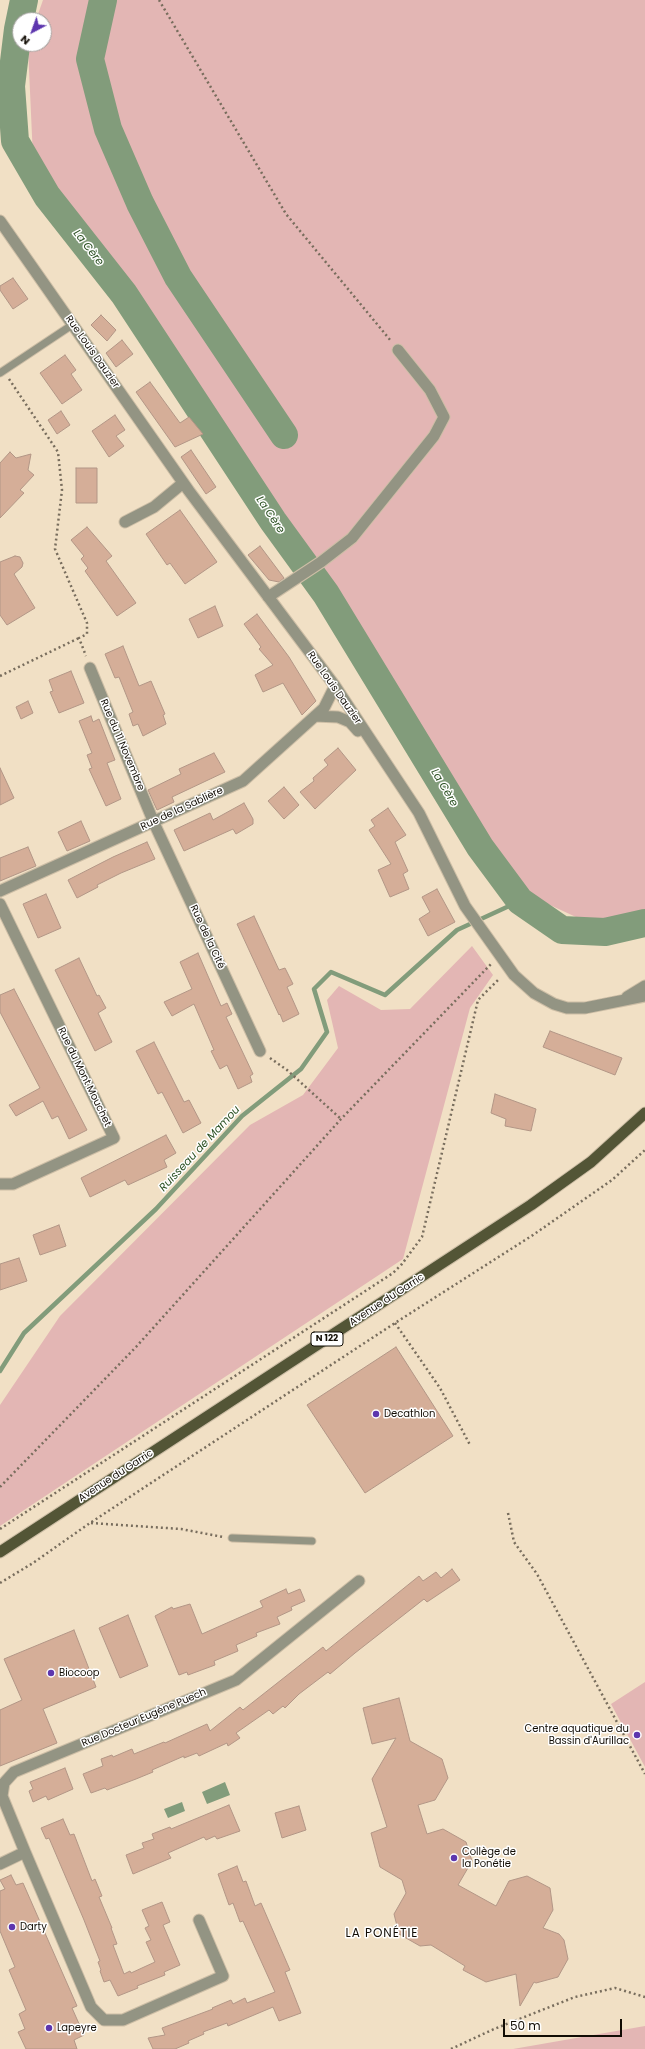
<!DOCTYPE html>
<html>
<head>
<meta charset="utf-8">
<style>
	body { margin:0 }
	#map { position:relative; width:645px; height:2049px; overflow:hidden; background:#f1e0c5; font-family:Poppins,sans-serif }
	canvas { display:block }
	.north { position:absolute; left:12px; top:12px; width:40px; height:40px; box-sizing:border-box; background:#fff; border:1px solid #a09e9b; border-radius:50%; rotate:221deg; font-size:11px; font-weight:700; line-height:16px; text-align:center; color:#110c04 }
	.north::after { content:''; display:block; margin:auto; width:14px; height:18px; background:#5d36ae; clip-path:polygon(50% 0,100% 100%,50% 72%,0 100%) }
	.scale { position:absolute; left:503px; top:2019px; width:119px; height:18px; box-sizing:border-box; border:2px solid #110c04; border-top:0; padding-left:5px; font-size:12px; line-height:14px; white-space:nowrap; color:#110c04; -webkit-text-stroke:3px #fff; paint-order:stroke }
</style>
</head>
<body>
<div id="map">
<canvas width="645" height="2049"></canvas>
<div class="north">N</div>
<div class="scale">50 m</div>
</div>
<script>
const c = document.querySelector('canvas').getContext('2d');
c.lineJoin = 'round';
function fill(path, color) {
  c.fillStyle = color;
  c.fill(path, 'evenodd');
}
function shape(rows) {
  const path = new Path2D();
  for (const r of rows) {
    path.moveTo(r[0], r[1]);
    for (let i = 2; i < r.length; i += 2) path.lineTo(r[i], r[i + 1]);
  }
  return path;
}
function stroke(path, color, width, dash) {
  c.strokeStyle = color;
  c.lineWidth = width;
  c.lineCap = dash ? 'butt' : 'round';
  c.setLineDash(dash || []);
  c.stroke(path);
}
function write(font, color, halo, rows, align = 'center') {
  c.font = font + ' Poppins,sans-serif';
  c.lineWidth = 3;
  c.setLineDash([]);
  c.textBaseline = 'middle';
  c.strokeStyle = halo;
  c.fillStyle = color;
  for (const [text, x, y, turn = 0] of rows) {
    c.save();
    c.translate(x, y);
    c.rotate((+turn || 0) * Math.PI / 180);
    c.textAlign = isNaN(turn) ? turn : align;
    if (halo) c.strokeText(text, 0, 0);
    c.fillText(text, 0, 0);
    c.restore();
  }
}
const green = shape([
	[43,0,645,0,645,918,604,930,522,892,461,803,304,553,176,364,33,158,28,47,29,44,44,44,44,20,36,20],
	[472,946,493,975,470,1008,403,1259,0,1526,0,1405,60,1316,250,1125,303,1095,338,1048,327,1000,339,986,381,1010,410,1009],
	[645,1682,645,1767,611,1704],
	[645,2026,645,2049,513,2049]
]);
const water = shape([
	[225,1782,230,1795,207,1804,202,1792],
	[182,1802,185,1811,168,1818,164,1809]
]);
const stream = shape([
	[0,1371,24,1333,156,1209,242,1116,301,1069,327,1032,314,989,331,972,385,995,457,930,520,901]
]);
const river = shape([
	[24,0,18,29,11,86,15,141,47,196,124,294,273,521,326,594,480,847,520,901,562,930,605,932,645,923],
	[103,0,90,59,108,129,140,203,178,277,284,435]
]);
const building = shape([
	[13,278,28,299,13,309,0,290,0,286,13,278],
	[101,315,116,330,107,341,91,325,101,315],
	[122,340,133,354,116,367,106,353,122,340],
	[65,355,76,370,71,374,82,390,62,404,40,373,65,355],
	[150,382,180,423,189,417,203,434,175,447,136,392,150,382],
	[61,411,70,425,57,434,48,420,61,411],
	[115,415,125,430,116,436,124,446,109,457,92,431,115,415],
	[191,450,216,487,206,494,181,457,191,450],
	[10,452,16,458,31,454,28,470,34,475,20,490,24,493,0,518,0,463,10,452],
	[76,468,97,468,97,503,76,503,76,468],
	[180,510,217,562,185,584,170,563,167,565,146,534,180,510],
	[87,527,112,556,106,561,136,603,117,616,85,571,88,568,81,559,84,556,71,540,87,527],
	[260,546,284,578,279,582,269,580,248,555,260,546],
	[15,556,20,557,23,563,22,567,14,574,35,608,7,625,0,615,0,562,15,556],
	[215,606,223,626,198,638,189,619,215,606],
	[257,614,289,657,316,701,302,715,283,683,263,692,255,675,273,665,259,649,261,647,244,624,257,614],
	[123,646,139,686,151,681,165,714,163,715,166,724,143,736,138,724,133,726,129,714,133,712,119,677,115,678,105,654,123,646],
	[71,671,84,703,59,713,50,692,53,691,49,680,71,671],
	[28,701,33,713,21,719,16,707,28,701],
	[91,716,93,722,99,719,115,760,107,763,121,799,106,806,89,769,92,768,87,755,92,753,79,721,91,716],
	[338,748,356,770,315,809,300,792,314,781,313,778,328,765,324,760,338,748],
	[214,753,225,772,172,797,174,802,157,810,148,790,181,774,179,769,214,753],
	[0,768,14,798,0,805,0,768],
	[284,787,299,805,284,819,268,801,284,787],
	[244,803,253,819,253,824,236,834,233,829,184,851,174,830,210,813,213,820,244,803],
	[388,808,406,835,395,842,408,871,403,874,409,889,390,897,378,870,391,864,369,830,375,826,371,820,388,808],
	[81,821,90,841,67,851,58,832,81,821],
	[147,842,155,859,121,873,97,885,98,887,77,898,68,880,113,857,147,842],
	[28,847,36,866,0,881,0,858,28,847],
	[437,889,455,922,428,936,419,919,430,912,422,897,437,889],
	[46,894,61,928,38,938,23,904,46,894],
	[254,916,279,970,285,968,293,984,287,987,299,1014,283,1022,280,1014,279,1015,237,924,254,916],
	[198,953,221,1006,227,1003,232,1014,226,1017,253,1074,250,1076,252,1082,238,1089,227,1065,220,1069,211,1051,214,1050,194,1004,172,1016,164,1002,192,989,180,962,198,953],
	[79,958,97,996,99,995,106,1008,98,1013,112,1042,95,1051,55,970,79,958],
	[14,989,87,1130,69,1139,58,1116,52,1119,43,1101,16,1116,9,1105,40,1088,0,1012,0,995,14,989],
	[550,1031,622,1058,615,1075,543,1047,550,1031],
	[154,1042,184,1102,189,1100,201,1123,183,1133,162,1092,158,1094,136,1051,154,1042],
	[495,1094,536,1109,531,1131,505,1126,506,1119,491,1113,495,1094],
	[166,1135,176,1153,164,1160,167,1167,128,1185,125,1180,90,1197,81,1178,166,1135],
	[59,1225,66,1246,40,1255,33,1235,59,1225],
	[19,1258,27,1281,0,1290,0,1264,19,1258],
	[396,1347,453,1436,365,1493,307,1405,396,1347],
	[452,1569,460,1580,427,1602,424,1599,355,1653,330,1674,328,1672,299,1694,285,1708,283,1706,273,1714,269,1710,236,1733,240,1738,228,1746,227,1743,199,1756,197,1753,184,1758,184,1756,152,1770,153,1772,136,1779,107,1790,105,1788,91,1793,83,1774,103,1766,101,1759,112,1755,113,1757,132,1749,134,1754,164,1742,165,1743,207,1724,210,1731,240,1707,243,1710,323,1647,326,1651,419,1576,423,1581,436,1572,441,1578,452,1569],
	[286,1589,288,1594,300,1589,305,1601,291,1607,292,1610,277,1617,280,1624,256,1633,257,1636,236,1645,238,1651,214,1661,215,1665,188,1675,187,1672,179,1675,155,1616,172,1607,173,1609,190,1604,202,1634,263,1607,260,1601,286,1589],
	[128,1615,148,1666,120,1678,99,1628,128,1615],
	[74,1630,96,1687,43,1709,57,1743,0,1766,0,1710,22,1700,4,1659,74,1630],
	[399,1698,410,1741,442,1759,448,1778,435,1800,418,1805,427,1834,443,1829,466,1842,472,1861,458,1885,496,1906,509,1881,527,1876,550,1888,553,1910,543,1928,559,1934,564,1940,568,1959,558,1977,536,1983,534,1982,520,2006,516,1974,486,1982,463,1970,465,1966,431,1945,420,1946,399,1934,394,1914,406,1893,402,1880,380,1867,371,1833,387,1827,372,1779,396,1738,372,1744,363,1708,399,1698],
	[65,1768,73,1789,48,1800,46,1796,33,1802,29,1791,33,1789,30,1782,65,1768],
	[229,1805,240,1831,217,1839,215,1836,206,1840,204,1837,168,1853,171,1858,133,1874,126,1855,144,1848,142,1843,154,1839,152,1834,170,1827,171,1829,229,1805],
	[299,1806,306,1830,282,1838,275,1813,299,1806],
	[63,1819,70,1835,74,1834,92,1881,95,1879,102,1896,99,1897,112,1928,111,1928,117,1944,113,1945,124,1974,130,1971,131,1973,155,1962,146,1942,151,1940,145,1928,149,1926,142,1910,162,1902,170,1922,163,1925,180,1965,164,1972,165,1975,137,1986,138,1988,118,1996,110,1980,104,1982,100,1971,101,1970,98,1962,100,1961,84,1920,49,1838,46,1839,41,1828,63,1819],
	[237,1866,243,1882,246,1881,255,1906,261,1903,290,1970,285,1972,301,2013,279,2021,273,2007,228,2026,227,2023,203,2032,204,2034,188,2041,189,2043,175,2049,153,2049,148,2038,165,2035,162,2028,213,2009,212,2008,231,2000,233,2004,245,1998,247,2003,275,1992,243,1921,240,1922,233,1903,229,1905,218,1874,237,1866],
	[11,1875,16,1885,23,1883,77,2006,72,2008,84,2035,74,2040,77,2049,26,2049,18,2032,25,2029,19,2014,26,2010,9,1970,15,1967,0,1931,0,1891,5,1889,0,1880,11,1875]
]);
const path = shape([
	[159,0,286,214,391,341],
	[9,379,58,452,62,490,55,549,87,623,87,634,79,638,86,656],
	[0,676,79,638],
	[270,1058,287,1070,341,1119],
	[395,1323,440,1388,470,1445],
	[0,1487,136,1347,341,1119,491,964],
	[508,1513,514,1542,537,1574,645,1774],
	[91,1523,181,1529,223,1537],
	[0,1529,393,1273,402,1264,422,1237,478,1000,500,978],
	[0,1583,33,1563,90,1523,395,1323,533,1235,612,1180,645,1150],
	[451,2049,494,2029,575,1997,615,1988,645,1997]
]);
const service = shape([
	[0,373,72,325],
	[232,1538,312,1541]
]);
const minor = shape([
	[0,221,189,491,335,686,419,813,465,906,514,975,534,993,554,1004,567,1008,585,1008,645,996],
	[125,522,154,507,183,483],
	[268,597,321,562,352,538,434,436,444,417,430,390,398,350],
	[90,668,154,823,260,1051],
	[315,716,338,717,350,722,358,731],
	[0,891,243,781,324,708,335,686],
	[0,904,114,1138,13,1184,0,1184],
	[627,997,645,986],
	[0,1864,25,1852],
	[199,1920,223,1976,123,2020,104,2020,91,2007,25,1852,2,1796,4,1783,14,1772,236,1680,359,1581]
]);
const primary = shape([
	[0,1552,531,1205,591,1162,645,1113]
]);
const markers = [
	[376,1414,4,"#5d36ae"],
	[51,1673,4,"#5d36ae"],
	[637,1735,4,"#5d36ae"],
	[454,1858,4,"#5d36ae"],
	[12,1927,4,"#5d36ae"],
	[49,2028,4,"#5d36ae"]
];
const shields = [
	[327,1339,32]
];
const shieldNames = [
	["N 122",327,1339]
];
const streetNames = [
	["Rue Louis Dauzier",92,352,55],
	["Rue Louis Dauzier",334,688,55],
	["Rue du 11 Novembre",122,745,67],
	["Rue de la Sablière",182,809,-25],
	["Rue de la Cité",207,937,65],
	["Rue du Mont Mouchet",84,1077,64],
	["Avenue du Garric",387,1300,-33],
	["Avenue du Garric",116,1476,-33],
	["Rue Docteur Eugène Puech",144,1718,-23]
];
const poiNames = [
	["Decathlon",384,1414],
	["Biocoop",59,1673],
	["Centre aquatique du",629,1729,"right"],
	["Bassin d'Aurillac",629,1741,"right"],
	["Collège de",462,1852],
	["la Ponétie",462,1864],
	["Darty",20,1927],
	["Lapeyre",57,2028]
];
const waterNames = [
	["La Cère",88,248,52],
	["La Cère",270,515,56],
	["La Cère",444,788,59],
	["Ruisseau de Mamou",200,1149,-47]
];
const quarterNames = [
	["LA PONÉTIE",382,1934]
];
fill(green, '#e3b6b4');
fill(water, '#829c7b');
stroke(stream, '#829c7b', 4.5);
stroke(river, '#829c7b', 28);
fill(building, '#d5ae98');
stroke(building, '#b29686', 1);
stroke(service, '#cdbea6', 9);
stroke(minor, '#cdbea6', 13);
stroke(primary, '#cdbea6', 13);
stroke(path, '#786d5d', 2.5, [2, 3]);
stroke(service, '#939483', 7);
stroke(minor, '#939483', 11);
stroke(primary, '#535536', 11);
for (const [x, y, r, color] of markers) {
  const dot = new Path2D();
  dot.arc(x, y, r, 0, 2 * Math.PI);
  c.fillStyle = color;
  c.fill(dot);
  stroke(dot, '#fff', 1.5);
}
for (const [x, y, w] of shields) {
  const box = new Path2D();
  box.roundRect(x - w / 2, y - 7, w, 14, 3);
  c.fillStyle = '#fff';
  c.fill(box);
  stroke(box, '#110c04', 1);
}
write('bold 9px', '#110c04', null, shieldNames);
write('10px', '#110c04', '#fff', streetNames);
write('10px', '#110c04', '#fff', poiNames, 'left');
write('italic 11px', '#2c5123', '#fff', waterNames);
c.letterSpacing = '1px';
write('12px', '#110c04', '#fff', quarterNames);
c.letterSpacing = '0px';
</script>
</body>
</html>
